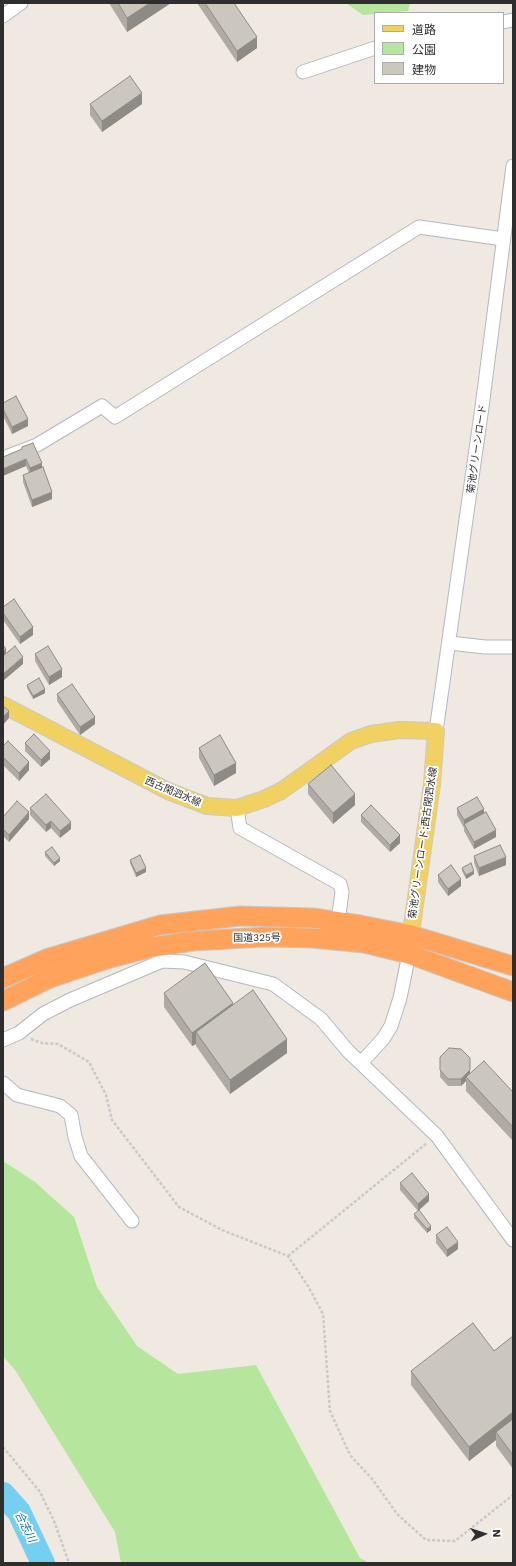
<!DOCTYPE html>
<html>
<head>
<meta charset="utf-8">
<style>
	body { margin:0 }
	#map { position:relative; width:516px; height:1566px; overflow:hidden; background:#efe9e1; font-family:"Work Sans","Noto Sans JP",sans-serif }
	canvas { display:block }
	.frame { position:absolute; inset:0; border:4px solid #2e2e2e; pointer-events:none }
	.legend { position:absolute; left:374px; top:12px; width:130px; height:72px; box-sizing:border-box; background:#fff; border:1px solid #ababab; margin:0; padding:5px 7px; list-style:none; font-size:12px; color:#2e2e2e }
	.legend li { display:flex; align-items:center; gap:8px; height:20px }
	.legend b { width:20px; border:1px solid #ababab }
	.north { position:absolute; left:464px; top:1514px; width:40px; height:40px; -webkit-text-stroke:3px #fff; paint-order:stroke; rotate:87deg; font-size:11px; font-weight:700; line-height:16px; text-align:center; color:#2e2e2e }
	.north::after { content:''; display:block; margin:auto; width:14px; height:18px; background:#2e2e2e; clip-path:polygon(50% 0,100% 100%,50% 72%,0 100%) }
</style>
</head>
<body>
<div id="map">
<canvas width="516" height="1566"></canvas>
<div class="frame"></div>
<ul class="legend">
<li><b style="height:5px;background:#f2d163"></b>道路</li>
<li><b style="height:11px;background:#b6e59e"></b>公園</li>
<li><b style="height:11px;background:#cbc7bf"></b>建物</li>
</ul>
<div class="north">N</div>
</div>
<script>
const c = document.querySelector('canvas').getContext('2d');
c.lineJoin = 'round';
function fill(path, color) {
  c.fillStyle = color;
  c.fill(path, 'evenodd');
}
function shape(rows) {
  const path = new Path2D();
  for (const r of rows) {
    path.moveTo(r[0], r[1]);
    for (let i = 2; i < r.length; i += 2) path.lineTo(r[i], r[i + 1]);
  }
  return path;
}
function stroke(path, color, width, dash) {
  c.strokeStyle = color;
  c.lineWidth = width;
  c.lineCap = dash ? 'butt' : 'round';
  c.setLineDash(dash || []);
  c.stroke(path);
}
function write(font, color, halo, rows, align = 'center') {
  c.font = font + ' "Work Sans","Noto Sans JP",sans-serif';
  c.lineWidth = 3.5;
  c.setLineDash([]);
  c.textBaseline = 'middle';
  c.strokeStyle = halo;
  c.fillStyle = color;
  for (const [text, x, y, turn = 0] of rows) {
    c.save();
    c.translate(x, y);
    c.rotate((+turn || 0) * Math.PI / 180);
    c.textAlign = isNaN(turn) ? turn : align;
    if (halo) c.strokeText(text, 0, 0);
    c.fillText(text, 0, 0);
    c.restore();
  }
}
const green = shape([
	[346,3,410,3,408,11,363,15],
	[3,1161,35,1182,74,1217,97,1287,137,1346,178,1374,256,1365,360,1558,369,1563,121,1563,115,1532,15,1370,3,1356]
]);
const river = shape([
	[3,1494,19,1512,43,1563]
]);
const path = shape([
	[31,1039,42,1043,58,1044,89,1062,106,1095,112,1120,179,1207,222,1230,288,1256,308,1286,323,1314,330,1411,350,1455,373,1480,397,1514,426,1540,455,1541,513,1495],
	[288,1256,427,1143],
	[3,1447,40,1492,54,1521,69,1563]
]);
const minor = shape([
	[3,16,21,3],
	[503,22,513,20],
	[303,72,375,48],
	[3,458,37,445,102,406,115,417,419,227,503,239],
	[450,643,485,647,513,647],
	[436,731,482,407,513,166],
	[237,808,240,828,340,884,342,892,338,921],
	[3,1040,19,1033,43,1014,70,1000,162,961,184,962,273,984,321,1019,348,1051,437,1136,513,1240],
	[361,1063,383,1039,391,1026,400,998,409,954],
	[3,1083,17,1095,60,1106,71,1115,75,1137,81,1156,132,1221]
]);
const major = shape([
	[3,705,168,791,207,806,237,808,264,799,281,791,351,741,371,734,399,730,436,731,432,784,409,947]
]);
const highway = shape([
	[3,978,49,958,160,925,240,916,313,918,360,925,411,935,513,966],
	[3,1001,50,978,110,958,153,947,193,941,264,937,312,938,364,943,409,954,513,992]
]);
const wall = shape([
	[109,3,171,3,127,32],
	[197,3,234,3,257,48,237,62],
	[90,104,142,104,102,132,90,115],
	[3,403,28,426,12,434,3,416],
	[22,447,42,468,52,499,32,507,23,482,23,475,29,473,26,466],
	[3,607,33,635,20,644,3,620],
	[35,654,62,677,49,685,35,661],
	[27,685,45,693,33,699,27,688],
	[57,694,95,724,80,735,57,701],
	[25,743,50,759,41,767,25,751],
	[3,746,29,770,19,781,3,765],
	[199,748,236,773,214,786,199,758],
	[308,784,355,805,333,824,308,794],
	[30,808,71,829,60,838,51,828,46,832,30,815],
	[457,808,484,813,496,837,474,849,464,831,464,828,457,815],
	[361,815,400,843,390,852,361,822],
	[3,817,29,819,9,842,3,836],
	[45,852,60,861,54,866,45,856],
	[474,856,506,865,479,876,474,863],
	[130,860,146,872,136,877,130,863],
	[462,868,474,874,466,879,462,871],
	[438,875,461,886,448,896,438,882],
	[164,993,233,1005,287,1053,230,1094,196,1046,196,1044,192,1046,164,1007],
	[440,1057,470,1074,513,1092,513,1141,466,1091,466,1081,461,1086,448,1086,440,1077],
	[400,1183,429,1201,418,1211,400,1190],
	[414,1214,431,1230,427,1233,414,1218],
	[436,1235,458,1249,447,1257,436,1243],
	[513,1336,513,1469,496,1446,496,1440,469,1461,411,1385,411,1371,494,1351]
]);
const shadedWall = shape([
	[150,3,171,3,127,32,127,18],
	[257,37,257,48,237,62,237,51],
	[142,93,142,104,102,132,102,121],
	[3,388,4,388,4,396,3,396],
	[28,419,28,426,12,434,12,427],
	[26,459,26,466,3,476,3,469],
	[42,463,42,470,30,475,30,468],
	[52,492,52,499,32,507,32,500],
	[33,627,33,635,20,644,20,637],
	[6,649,6,656,3,658,3,651],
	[23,657,23,664,3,681,3,674],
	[62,669,62,677,49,685,49,677],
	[45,689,45,693,33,699,33,696],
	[9,711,9,718,3,725,3,717],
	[95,717,95,724,80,735,80,727],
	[50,751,50,759,41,767,41,760],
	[29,762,29,770,19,781,19,773],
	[236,763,236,773,214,786,214,775],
	[355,794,355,805,333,824,333,813],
	[484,809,484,817,464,824,464,820],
	[29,812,29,819,9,842,9,835],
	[51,821,51,828,46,832,46,825],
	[71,822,71,829,60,838,60,831],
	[496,830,496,837,474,849,474,842],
	[400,835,400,843,390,852,390,845],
	[506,857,506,865,479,876,479,868],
	[60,858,60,861,54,866,54,863],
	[146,868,146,872,136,877,136,873],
	[474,871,474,874,466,879,466,875],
	[461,879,461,886,448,896,448,889],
	[233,1003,233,1017,196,1032,196,1044,192,1046,192,1033],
	[287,1039,287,1053,230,1094,230,1080],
	[470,1058,470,1077,466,1077,466,1081,461,1086,461,1079],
	[429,1194,429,1201,418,1211,418,1204],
	[431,1226,431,1230,427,1233,427,1229],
	[458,1242,458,1249,447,1257,447,1250],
	[513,1412,513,1426,496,1432,496,1440,469,1461,469,1447]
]);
const building = shape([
	[118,3,150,3,127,18,118,3],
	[205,3,234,3,257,37,237,51,205,3],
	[130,76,142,93,102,121,90,104,130,76],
	[16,396,28,419,12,427,3,409,3,403,16,396],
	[33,443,42,463,30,468,26,459,3,469,3,457,22,449,22,447,33,443],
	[43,467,52,492,32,500,23,475,43,467],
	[14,599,33,627,20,637,3,613,3,607,14,599],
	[3,645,6,649,3,651,3,645],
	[15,646,23,657,3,674,3,656,15,646],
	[48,646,62,669,49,677,35,654,48,646],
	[39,678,45,689,33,696,27,685,39,678],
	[72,684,95,717,80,727,57,694,72,684],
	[3,706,9,711,3,717,3,706],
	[34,734,50,751,41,760,25,743,34,734],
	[220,735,236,763,214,775,199,748,220,735],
	[8,741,29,762,19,773,3,757,3,746,8,741],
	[331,765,355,794,333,813,308,784,331,765],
	[46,794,71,822,60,831,51,821,46,825,30,808,46,794],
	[477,797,484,809,464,820,457,808,477,797],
	[17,801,29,812,9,835,3,829,3,817,17,801],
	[371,805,400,835,390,845,361,815,371,805],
	[486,812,496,830,474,842,464,824,486,812],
	[500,845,506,857,479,868,474,856,500,845],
	[52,847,60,858,54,863,45,852,52,847],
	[140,855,146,868,136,873,130,860,140,855],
	[471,863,474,871,466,875,462,868,471,863],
	[451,865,461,879,448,889,438,875,451,865],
	[205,963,233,1003,192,1033,164,993,205,963],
	[253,990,287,1039,230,1080,196,1032,253,990],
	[449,1048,461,1049,470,1058,470,1070,461,1079,448,1079,440,1070,440,1057,449,1048],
	[484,1061,513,1092,513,1127,466,1077,484,1061],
	[412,1173,429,1194,418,1204,400,1183,412,1173],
	[419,1210,431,1226,427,1229,414,1214,419,1210],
	[447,1227,458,1242,447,1250,436,1235,447,1227],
	[473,1323,494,1351,513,1336,513,1412,469,1447,411,1371,473,1323],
	[513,1419,513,1455,496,1432,513,1419]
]);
const streetNames = [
	["菊池グリーンロード",477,449,-82],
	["西古閑泗水線",173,792,23],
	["菊池グリーンロード;西古閑泗水線",423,843,-82],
	["国道325号",257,938,-1]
];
const waterNames = [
	["合志川",25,1527,63]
];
fill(green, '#b6e59e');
stroke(river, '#75cff0', 24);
stroke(minor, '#b4b7c1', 15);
stroke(major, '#c9c9c9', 18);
stroke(highway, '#c9c9c9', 21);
stroke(path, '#c9c9c9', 2.5, [3, 2]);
stroke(minor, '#fff', 13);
stroke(major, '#f2d163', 16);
stroke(highway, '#ffa35c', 19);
fill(wall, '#afaba4');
fill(shadedWall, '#8e8b86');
fill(building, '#cbc7bf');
stroke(building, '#8e8b86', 1);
write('10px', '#2e2e2e', '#fff', streetNames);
write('italic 11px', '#0d6fa3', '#fff', waterNames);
</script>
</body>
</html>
